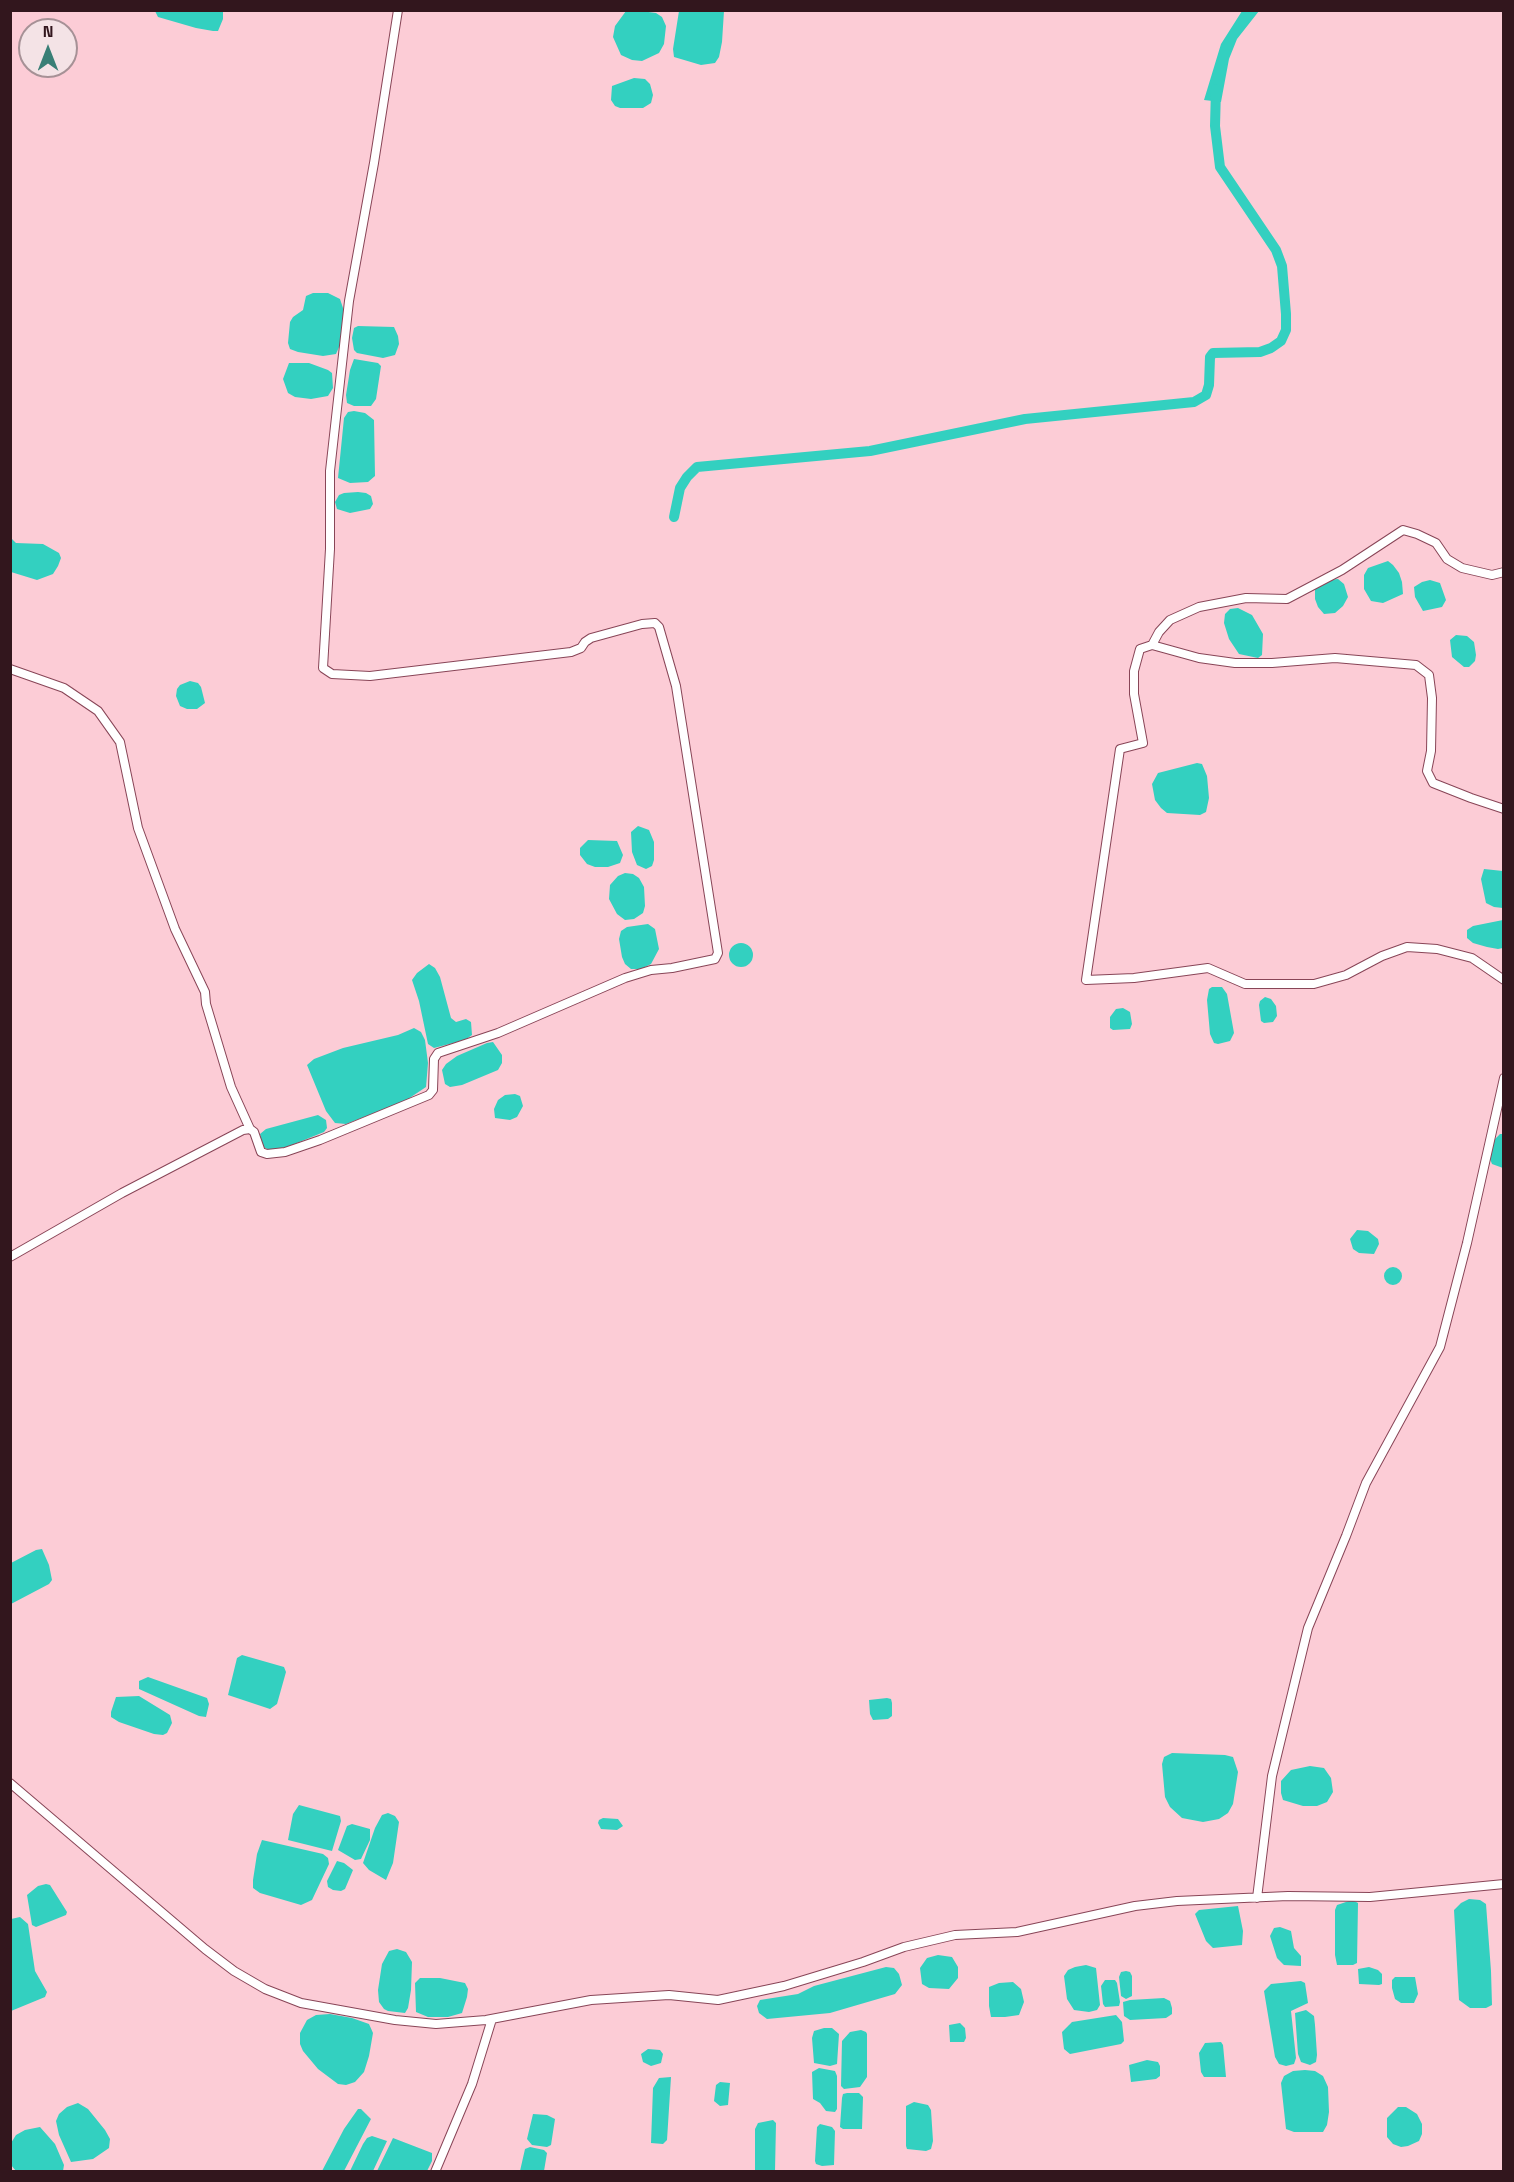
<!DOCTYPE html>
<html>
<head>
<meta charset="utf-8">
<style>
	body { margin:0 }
	#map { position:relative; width:1514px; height:2182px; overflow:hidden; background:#fcccd6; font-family:"Space Grotesk",sans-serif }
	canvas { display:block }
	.frame { position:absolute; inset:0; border:12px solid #32161d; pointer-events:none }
	.north { position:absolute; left:18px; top:18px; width:60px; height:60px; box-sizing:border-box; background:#f4e3e6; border:2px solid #a69196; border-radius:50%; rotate:0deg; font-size:16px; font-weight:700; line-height:24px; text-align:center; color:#32161d }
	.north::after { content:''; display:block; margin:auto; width:21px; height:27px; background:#397f76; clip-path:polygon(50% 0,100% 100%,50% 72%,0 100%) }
</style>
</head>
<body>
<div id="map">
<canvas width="1514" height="2182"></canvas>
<div class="frame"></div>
<div class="north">N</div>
</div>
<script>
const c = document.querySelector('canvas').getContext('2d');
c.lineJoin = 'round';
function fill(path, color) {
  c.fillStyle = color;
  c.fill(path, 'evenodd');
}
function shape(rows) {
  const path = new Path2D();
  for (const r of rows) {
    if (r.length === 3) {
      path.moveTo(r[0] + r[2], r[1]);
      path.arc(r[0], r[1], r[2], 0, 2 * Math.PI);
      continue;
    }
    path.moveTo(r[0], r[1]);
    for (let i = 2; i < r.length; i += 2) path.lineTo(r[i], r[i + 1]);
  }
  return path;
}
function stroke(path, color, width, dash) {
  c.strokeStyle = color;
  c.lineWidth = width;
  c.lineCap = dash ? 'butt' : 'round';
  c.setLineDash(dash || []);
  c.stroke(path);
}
const water = shape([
	[155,11,223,11,223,19,218,31,213,31,196,28,158,17],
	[626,11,641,11,656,13,662,17,666,26,664,44,659,53,642,61,632,60,621,55,613,37,615,26],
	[679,11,724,11,722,42,719,57,715,63,701,65,674,57,673,49],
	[1242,11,1259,11,1237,39,1229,59,1221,102,1204,100,1221,44],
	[634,78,645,79,650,84,653,95,651,103,643,108,620,108,615,106,611,100,612,86],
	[313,293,328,293,340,299,345,314,343,338,336,354,323,356,298,352,290,349,288,343,290,322,293,317,303,310,306,296],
	[358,326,394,327,398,336,399,344,395,355,383,358,357,353,354,350,352,338,354,328],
	[354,359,378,363,381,366,376,399,371,406,354,406,347,403,346,395,350,370],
	[289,363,309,363,328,370,332,373,333,388,328,396,311,399,295,397,288,393,283,379],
	[354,411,365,413,374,420,375,476,368,482,350,483,338,478,344,418,348,412],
	[358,492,366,493,371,496,373,504,370,509,350,513,337,509,335,502,339,495,344,493],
	[11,538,16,543,43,544,59,553,61,558,58,566,53,574,37,580,11,572],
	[1388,561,1393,565,1399,573,1402,582,1403,594,1383,603,1371,601,1364,589,1364,575,1368,568],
	[1338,579,1344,584,1348,597,1343,606,1335,613,1324,614,1318,607,1315,599,1315,588,1328,580],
	[1430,580,1440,583,1446,600,1442,607,1423,611,1415,597,1414,587,1422,582],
	[1238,608,1252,615,1263,634,1262,655,1258,658,1239,654,1229,639,1224,623,1225,614,1230,609],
	[1456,635,1467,636,1474,642,1476,655,1475,661,1469,667,1464,667,1452,657,1450,640],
	[190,681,198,683,201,687,205,703,197,709,187,709,180,706,176,696,177,689,180,685],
	[1197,763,1202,764,1207,776,1209,798,1206,812,1200,815,1167,813,1161,808,1155,800,1152,784,1158,773],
	[638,826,649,830,654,842,654,860,652,866,646,869,637,865,632,852,631,832],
	[588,840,617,841,623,855,620,863,608,867,595,867,587,864,580,855,580,848],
	[1484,869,1503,871,1503,908,1494,907,1486,903,1481,879],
	[625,873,633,874,639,878,644,887,645,906,643,913,634,919,625,920,617,914,609,899,610,885,618,876],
	[1503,920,1503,948,1498,949,1487,947,1473,943,1467,938,1467,930,1473,926],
	[648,924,655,929,659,949,651,964,641,969,631,969,625,964,622,957,619,939,621,931,627,927],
	[741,955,12],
	[429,964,435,968,440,977,451,1018,456,1022,466,1019,471,1022,472,1035,465,1040,434,1048,428,1044,419,1001,412,980,417,973],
	[1212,987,1222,987,1227,994,1234,1033,1230,1041,1218,1044,1214,1043,1210,1034,1207,1000,1209,989],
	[1265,997,1271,999,1276,1006,1277,1016,1273,1022,1264,1023,1261,1021,1259,1005,1260,1001],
	[1123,1008,1130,1012,1132,1024,1130,1029,1113,1030,1110,1028,1110,1017,1116,1009],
	[414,1028,421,1032,425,1040,428,1063,426,1087,405,1101,346,1124,335,1123,326,1111,307,1065,314,1059,343,1048,398,1035],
	[493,1042,502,1055,502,1063,498,1070,462,1085,450,1087,445,1084,442,1070,446,1064,457,1056,487,1043],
	[515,1094,520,1096,523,1106,517,1117,510,1120,495,1118,494,1109,498,1100,505,1095],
	[318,1115,326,1120,327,1128,324,1132,287,1147,270,1150,263,1147,260,1134,266,1129],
	[1500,1134,1503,1134,1503,1168,1492,1164,1490,1159,1493,1141],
	[1357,1230,1368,1231,1378,1239,1379,1244,1374,1254,1359,1253,1353,1249,1350,1239],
	[1393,1276,9],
	[42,1549,49,1565,52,1580,49,1584,11,1604,11,1563,36,1550],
	[242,1655,284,1667,286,1672,277,1704,270,1709,228,1695,237,1658],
	[148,1677,207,1698,209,1704,206,1717,199,1716,139,1689,139,1681],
	[139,1696,170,1715,172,1723,167,1733,163,1735,154,1734,119,1722,111,1717,111,1712,116,1697],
	[887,1698,891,1699,892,1703,892,1716,888,1719,873,1720,870,1714,869,1700],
	[1172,1753,1225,1755,1233,1757,1238,1772,1233,1804,1228,1813,1219,1819,1203,1822,1182,1818,1170,1807,1165,1797,1162,1764,1164,1757],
	[1310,1766,1324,1768,1331,1778,1333,1792,1327,1802,1317,1806,1303,1806,1283,1800,1281,1793,1281,1781,1291,1770],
	[299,1805,340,1816,341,1821,332,1851,288,1840,293,1814],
	[388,1813,395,1816,399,1822,393,1863,386,1880,369,1870,363,1863,375,1828,382,1815],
	[603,1818,618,1819,623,1826,617,1830,601,1829,598,1823,599,1820],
	[352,1824,370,1829,370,1840,361,1859,355,1860,338,1850,347,1826],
	[262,1840,323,1854,328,1858,329,1864,312,1900,301,1905,260,1893,253,1888,253,1880,257,1854],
	[337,1861,344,1863,353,1870,345,1889,341,1891,333,1890,328,1887,327,1881],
	[46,1884,50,1885,67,1912,66,1915,36,1927,32,1925,27,1895,38,1886],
	[1469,1899,1480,1900,1486,1904,1491,1971,1492,2005,1486,2008,1470,2008,1459,2000,1454,1910,1461,1903],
	[1352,1900,1358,1903,1357,1963,1353,1965,1337,1965,1335,1955,1335,1910,1337,1905],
	[1238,1906,1243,1931,1242,1945,1213,1948,1206,1941,1195,1914,1199,1910],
	[20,1917,28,1924,35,1971,47,1992,45,1997,11,2011,11,1919],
	[1280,1927,1291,1931,1294,1948,1301,1956,1301,1966,1284,1965,1277,1958,1270,1936,1274,1928],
	[397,1949,406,1952,412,1962,411,1990,408,2008,405,2013,388,2011,384,2009,379,2002,378,1990,382,1964,389,1951],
	[938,1955,952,1957,958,1967,958,1978,949,1989,929,1988,922,1984,920,1968,927,1958],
	[1086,1965,1096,1968,1100,2005,1097,2010,1089,2012,1074,2010,1067,1999,1064,1976,1068,1970,1075,1967],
	[886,1967,894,1968,899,1974,902,1985,895,1994,830,2013,767,2019,759,2013,757,2006,760,2000,798,1994,814,1986],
	[1369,1967,1378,1970,1382,1974,1382,1984,1379,1985,1359,1984,1358,1969],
	[1126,1971,1130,1972,1132,1976,1132,1996,1126,1999,1121,1996,1119,1977,1121,1972],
	[1395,1977,1415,1977,1418,1994,1414,2003,1401,2003,1395,1999,1392,1988,1392,1980],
	[420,1978,440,1978,465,1983,468,1989,467,1997,462,2013,448,2017,428,2017,416,2012,415,1983],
	[1105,1980,1115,1980,1117,1983,1120,2002,1119,2006,1105,2007,1103,2004,1101,1986],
	[1301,1981,1305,1983,1308,2003,1291,2011,1296,2058,1294,2064,1286,2066,1279,2064,1275,2057,1264,1991,1271,1984],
	[1013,1982,1021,1989,1024,2002,1019,2015,1005,2017,991,2017,989,2006,989,1987,999,1983],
	[1164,1998,1170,2001,1172,2008,1172,2014,1166,2018,1130,2020,1124,2016,1123,2002,1130,2000],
	[1306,2010,1314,2016,1315,2025,1317,2055,1316,2062,1310,2065,1301,2062,1298,2054,1295,2013],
	[330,2014,352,2018,369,2024,373,2033,369,2056,364,2072,355,2082,346,2085,338,2084,318,2069,303,2051,300,2044,300,2033,307,2020,316,2015],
	[1116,2015,1122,2022,1124,2041,1121,2044,1070,2054,1064,2049,1062,2032,1072,2022],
	[960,2023,965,2028,966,2038,964,2042,950,2042,949,2025],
	[824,2028,832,2028,839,2034,837,2064,830,2066,814,2063,812,2038,814,2031],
	[861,2030,866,2032,867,2034,867,2077,860,2087,844,2089,841,2086,842,2041,850,2032],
	[1205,2043,1221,2042,1223,2045,1226,2077,1204,2077,1201,2072,1199,2053],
	[648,2049,660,2050,663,2054,661,2063,651,2066,643,2062,641,2054],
	[1147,2060,1158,2062,1160,2066,1160,2076,1156,2079,1131,2082,1129,2065],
	[819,2068,835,2071,837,2076,837,2109,835,2112,826,2111,820,2103,813,2099,812,2072],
	[1305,2070,1315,2071,1323,2076,1328,2087,1329,2112,1327,2125,1323,2132,1294,2132,1286,2129,1281,2083,1284,2076,1293,2071],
	[671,2077,667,2140,663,2144,651,2143,653,2088,659,2078],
	[720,2082,730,2083,728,2105,720,2106,714,2101,716,2085],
	[847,2093,859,2093,863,2097,862,2129,843,2129,840,2127,842,2098,843,2094],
	[914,2102,928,2105,931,2110,933,2141,931,2149,926,2151,907,2149,906,2146,906,2106],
	[78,2103,88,2109,105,2130,110,2139,109,2148,93,2159,71,2162,59,2135,56,2121,59,2114,67,2107],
	[1398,2107,1406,2107,1417,2114,1422,2124,1422,2134,1419,2141,1408,2146,1401,2147,1393,2144,1387,2137,1387,2118],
	[358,2109,361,2109,371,2119,344,2171,322,2171,344,2129],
	[533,2114,547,2115,555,2119,551,2145,547,2147,532,2145,527,2139],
	[773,2120,776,2123,775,2171,755,2171,755,2129,758,2123],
	[820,2124,832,2127,835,2131,834,2165,822,2166,816,2164,815,2161,817,2127],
	[40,2127,55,2144,64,2165,63,2171,16,2171,11,2165,11,2143,16,2135,25,2130],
	[372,2136,387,2141,373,2171,350,2171,363,2144,367,2138],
	[393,2138,432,2153,432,2161,427,2171,377,2171],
	[530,2147,544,2150,547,2153,544,2171,520,2171,525,2149]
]);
const canal = shape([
	[674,517,680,488,687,477,697,467,870,451,1025,419,1194,402,1206,395,1209,385,1210,357,1213,353,1260,352,1271,348,1281,341,1286,330,1286,314,1282,266,1276,250,1220,167,1215,126,1216,89]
]);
const minor = shape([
	[1152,645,1159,632,1170,620,1199,607,1246,598,1287,599,1342,570,1403,530,1417,534,1436,543,1447,559,1462,568,1492,575,1504,572],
	[10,669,64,688,98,711,120,742,138,828,175,929,205,992,206,1004,231,1087,250,1129],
	[1504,809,1471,798,1433,783,1427,771,1431,751,1432,698,1429,675,1416,665,1335,658,1272,663,1235,663,1199,658,1152,645,1140,649,1134,671,1134,694,1143,743,1120,749,1086,980,1134,978,1208,968,1245,984,1314,984,1346,975,1382,956,1407,947,1437,949,1472,958,1504,980],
	[10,1257,122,1193,243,1130,250,1129,254,1132,261,1152,267,1154,285,1152,320,1140,429,1095,433,1090,434,1059,438,1053,498,1033,625,978,651,970,672,968,715,959,718,953,676,686,659,627,655,623,642,624,591,638,585,642,581,648,571,652,370,676,332,674,323,668,330,549,330,471,349,301,374,163,398,10],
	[10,1783,205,1949,234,1971,265,1989,301,2003,395,2020,436,2024,486,2020,591,2000,669,1995,718,2000,784,1986,863,1962,904,1947,955,1935,1017,1932,1135,1906,1177,1901,1288,1896,1370,1897,1504,1884],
	[1257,1898,1272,1776,1308,1628,1346,1536,1366,1483,1440,1347,1467,1243,1504,1078],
	[435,2172,472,2084,492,2019]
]);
fill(water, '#33d0c0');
stroke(canal, '#33d0c0', 10);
stroke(minor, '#884557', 10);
stroke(minor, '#fff', 8);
</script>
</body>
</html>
